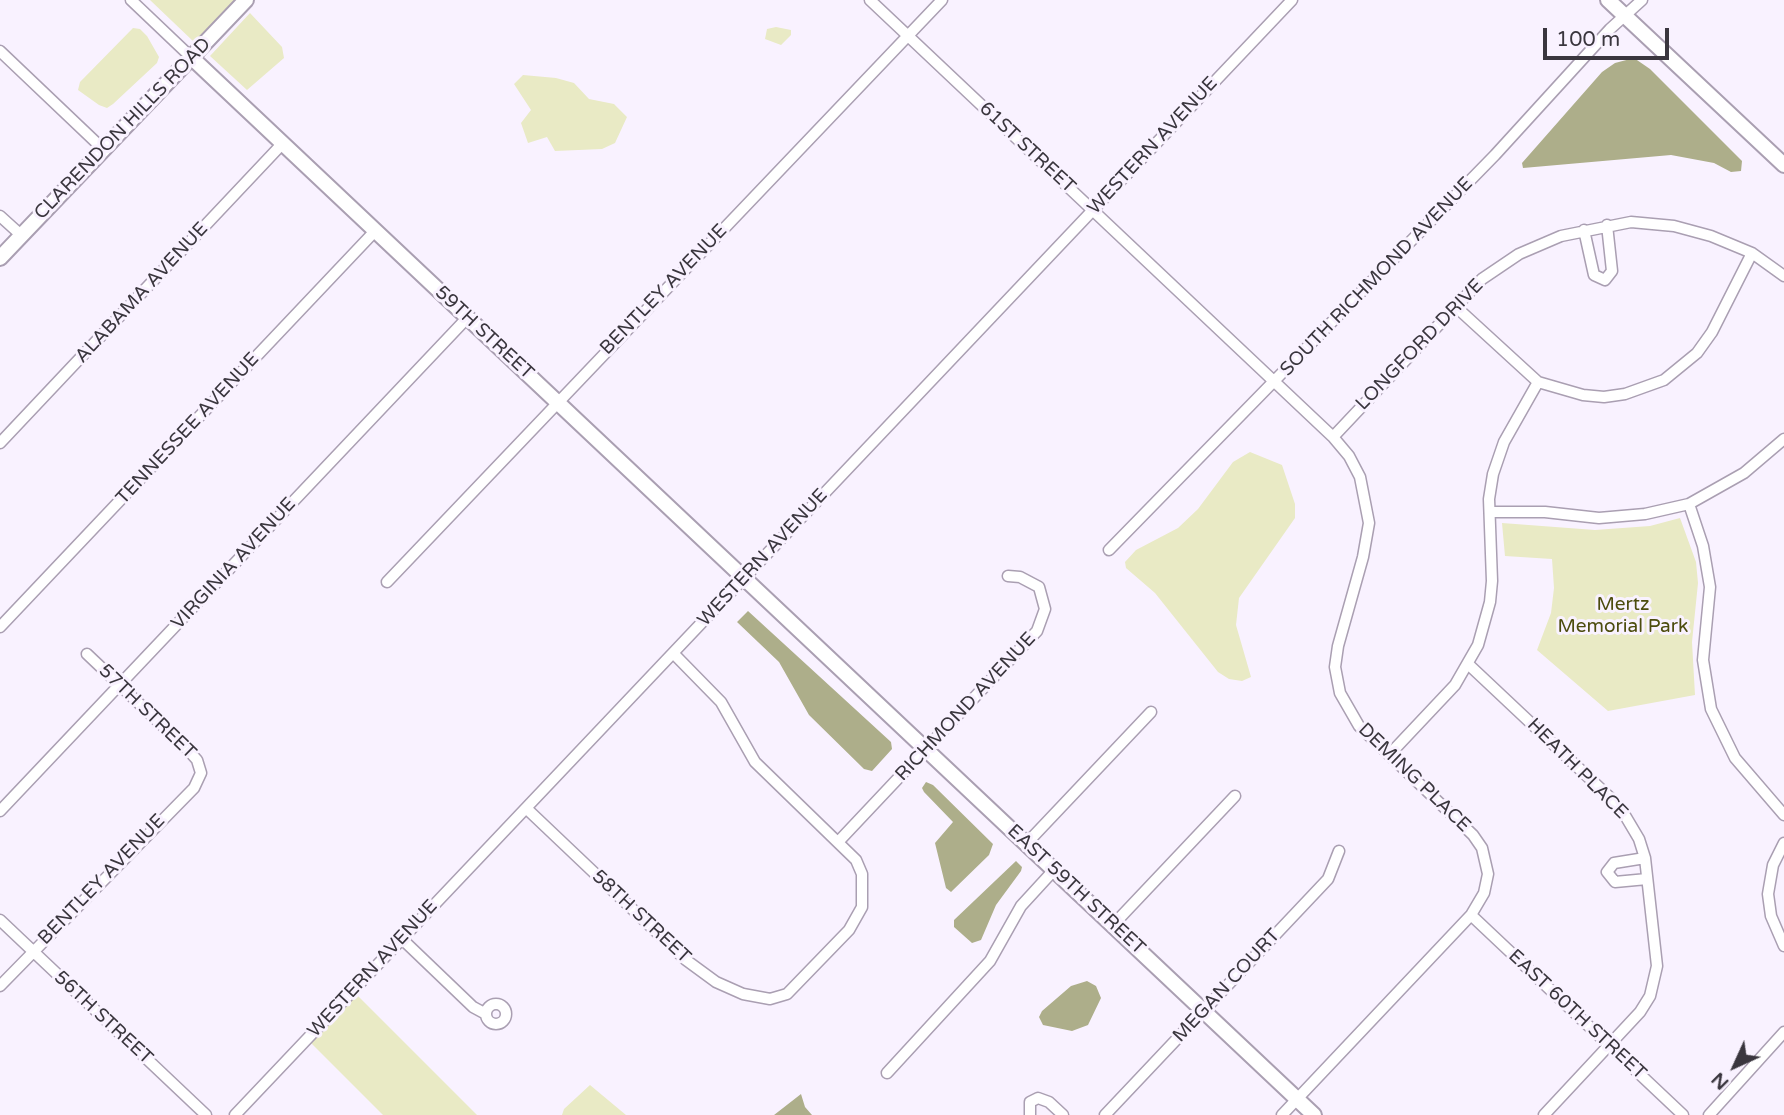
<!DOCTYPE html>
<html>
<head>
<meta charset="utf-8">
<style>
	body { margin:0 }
	#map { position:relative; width:1784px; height:1115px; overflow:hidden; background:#f9f2ff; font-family:"Varela Round",sans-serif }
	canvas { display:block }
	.north { position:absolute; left:1700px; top:1031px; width:70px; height:70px; -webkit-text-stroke:5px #f9f2ff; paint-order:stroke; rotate:225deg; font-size:19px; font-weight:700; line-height:28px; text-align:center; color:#3a363e }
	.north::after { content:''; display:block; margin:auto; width:24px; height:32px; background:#3a363e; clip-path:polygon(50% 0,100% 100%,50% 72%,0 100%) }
	.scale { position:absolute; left:1543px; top:28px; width:126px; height:32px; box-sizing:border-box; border:4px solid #3a363e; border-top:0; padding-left:9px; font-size:21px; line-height:24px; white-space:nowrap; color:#3a363e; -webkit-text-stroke:5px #f9f2ff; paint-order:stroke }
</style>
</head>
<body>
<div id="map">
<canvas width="1784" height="1115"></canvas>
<div class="north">N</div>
<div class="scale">100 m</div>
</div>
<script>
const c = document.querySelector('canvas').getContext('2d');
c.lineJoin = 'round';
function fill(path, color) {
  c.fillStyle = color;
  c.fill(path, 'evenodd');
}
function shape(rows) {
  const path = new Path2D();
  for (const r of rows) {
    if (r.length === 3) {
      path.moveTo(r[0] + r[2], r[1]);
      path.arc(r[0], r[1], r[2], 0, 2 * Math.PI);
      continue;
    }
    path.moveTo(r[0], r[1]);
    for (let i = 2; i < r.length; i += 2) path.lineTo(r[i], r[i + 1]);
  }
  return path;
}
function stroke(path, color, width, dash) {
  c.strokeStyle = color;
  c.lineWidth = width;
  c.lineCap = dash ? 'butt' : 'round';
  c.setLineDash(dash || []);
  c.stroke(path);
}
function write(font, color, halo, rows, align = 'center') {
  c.font = font + ' "Varela Round",sans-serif';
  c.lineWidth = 6;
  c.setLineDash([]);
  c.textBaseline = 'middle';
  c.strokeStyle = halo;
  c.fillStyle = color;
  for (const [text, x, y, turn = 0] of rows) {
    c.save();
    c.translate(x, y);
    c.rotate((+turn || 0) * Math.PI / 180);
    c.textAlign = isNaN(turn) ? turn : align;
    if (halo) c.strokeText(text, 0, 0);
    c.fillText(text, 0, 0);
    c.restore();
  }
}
const green = shape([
	[150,0,237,0,195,43],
	[250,13,282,47,284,58,247,90,210,56],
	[776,27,791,30,791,35,781,45,765,39,767,29],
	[133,28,140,29,147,36,159,57,157,63,113,104,107,108,99,105,78,90,80,82],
	[523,75,556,78,574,83,589,99,614,104,627,117,615,143,602,149,555,151,547,137,528,143,521,123,531,110,514,84],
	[1250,452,1282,465,1295,504,1295,518,1239,598,1236,625,1251,677,1242,681,1229,679,1218,672,1155,593,1126,568,1125,562,1136,550,1178,528,1198,509,1233,462],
	[1680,518,1696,562,1698,583,1692,642,1695,695,1608,711,1537,650,1551,613,1554,588,1552,559,1505,556,1502,523,1595,530,1650,526],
	[357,995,477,1115,383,1115,310,1042],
	[590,1085,626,1115,562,1115,564,1109]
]);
const water = shape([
	[1634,58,1650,69,1742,161,1741,171,1731,172,1714,163,1671,155,1523,168,1522,163,1602,72,1615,63],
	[748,611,891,742,892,749,872,771,864,769,809,715,779,662,737,622],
	[926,782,933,785,993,844,989,855,951,892,946,888,935,843,953,822,924,792,922,788],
	[1016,861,1022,867,1021,871,996,905,981,940,972,943,954,927,954,920],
	[1087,981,1096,986,1101,998,1088,1025,1072,1031,1043,1025,1039,1017,1042,1011,1071,986],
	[801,1094,805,1107,812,1115,774,1115]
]);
const street = shape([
	[131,0,192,58],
	[870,0,1333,437,1349,456,1360,477,1369,523,1363,557,1338,646,1335,667,1340,693,1359,726,1473,835,1482,848,1488,874,1484,893,1471,915,1282,1115],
	[0,51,103,149],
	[0,216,21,235],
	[1584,230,1594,275,1605,280,1612,271,1607,225],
	[1455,306,1538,382,1583,395,1604,397,1625,394,1664,380,1697,353,1712,332,1752,253],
	[1333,437,1482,279,1519,254,1561,236,1631,222,1674,226,1711,236,1752,253,1784,276],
	[0,443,283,143],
	[1689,504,1703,546,1710,587,1703,660,1711,709,1735,758,1784,815],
	[1490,512,1545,512,1599,518,1645,514,1689,504,1744,473,1784,439],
	[1109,550,1495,155,1610,29,1642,0],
	[387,582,942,0],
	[0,627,376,230],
	[1468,664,1620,807,1639,839,1645,858,1657,966,1650,996,1640,1012,1544,1115],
	[1389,755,1455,685,1478,645,1490,602,1492,581,1489,499,1493,474,1504,442,1538,382],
	[527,809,686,960,716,982,743,994,770,999,787,994,849,930,862,907,862,874,856,860,755,762,721,702,673,653],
	[0,811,468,317],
	[839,841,1037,631,1045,609,1039,587,1020,577,1008,576],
	[1784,843,1773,865,1768,894,1771,916,1784,946],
	[1026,844,1151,712],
	[1645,858,1614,863,1607,872,1615,882,1647,879],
	[1471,915,1683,1115],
	[0,920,206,1115],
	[1113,925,1235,796],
	[402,939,473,1007,486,1014],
	[0,986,194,788,201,773,197,760,188,750,87,654],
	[496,1014,10],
	[887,1073,990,961,1021,906,1054,870],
	[235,1115,1292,0],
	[1030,1115,1030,1102,1038,1098,1049,1102,1063,1115],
	[1105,1115,1328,879,1339,851],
	[1709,1115,1784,1032]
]);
const secondary = shape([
	[1608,0,1784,165],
	[192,58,1314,1115],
	[0,258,246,0]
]);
const streetNames = [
	["CLARENDON HILLS ROAD",123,129,-46],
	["WESTERN AVENUE",1153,146,-47],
	["61ST STREET",1027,148,43],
	["SOUTH RICHMOND AVENUE",1377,277,-46],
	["BENTLEY AVENUE",664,290,-46],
	["ALABAMA AVENUE",142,293,-47],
	["59TH STREET",484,333,43],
	["LONGFORD DRIVE",1420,345,-46],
	["TENNESSEE AVENUE",188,429,-47],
	["WESTERN AVENUE",763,558,-47],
	["VIRGINIA AVENUE",234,564,-47],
	["RICHMOND AVENUE",966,707,-47],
	["57TH STREET",147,712,44],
	["HEATH PLACE",1577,769,45],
	["DEMING PLACE",1414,778,44],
	["BENTLEY AVENUE",102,880,-46],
	["EAST 59TH STREET",1076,890,43],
	["58TH STREET",641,917,43],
	["WESTERN AVENUE",373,969,-47],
	["MEGAN COURT",1227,986,-47],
	["EAST 60TH STREET",1577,1015,43],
	["56TH STREET",103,1018,43]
];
const parkNames = [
	["Mertz",1623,605],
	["Memorial Park",1623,627]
];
fill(green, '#e9eac5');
fill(water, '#adae8a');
stroke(street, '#aa9fb2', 13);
stroke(secondary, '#aa9fb2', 18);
stroke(street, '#fff', 10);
stroke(secondary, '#fff', 14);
write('19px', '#3a363e', '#f9f2ff', streetNames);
write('19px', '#4c4c0e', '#f9f2ff', parkNames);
</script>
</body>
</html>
